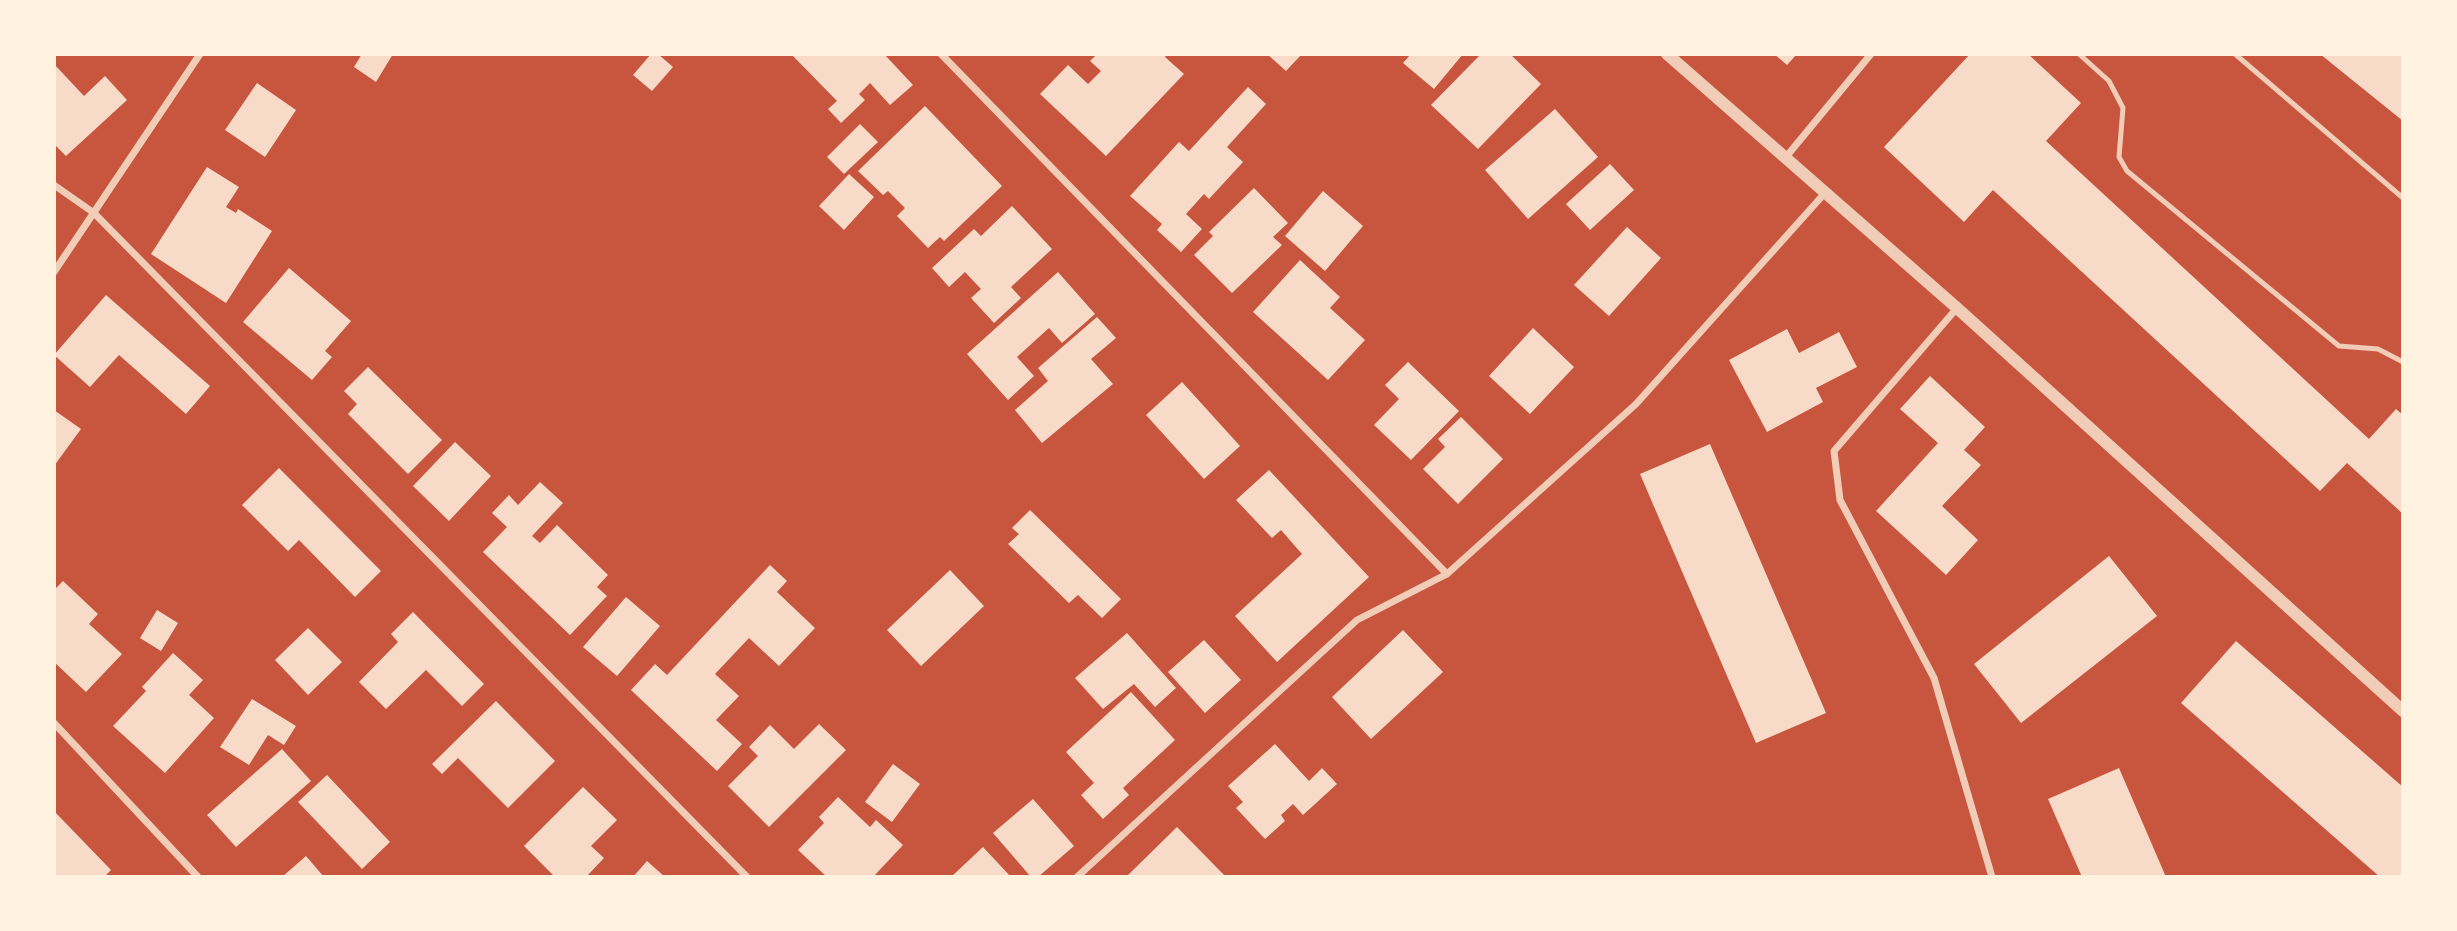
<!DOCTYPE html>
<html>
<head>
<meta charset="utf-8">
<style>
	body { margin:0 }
	#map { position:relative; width:2457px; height:931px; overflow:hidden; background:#c8553d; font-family:"Golos Text",sans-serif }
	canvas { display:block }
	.frame { position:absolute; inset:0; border:56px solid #fff3e0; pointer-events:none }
</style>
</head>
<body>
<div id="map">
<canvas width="2457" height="931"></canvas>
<div class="frame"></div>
</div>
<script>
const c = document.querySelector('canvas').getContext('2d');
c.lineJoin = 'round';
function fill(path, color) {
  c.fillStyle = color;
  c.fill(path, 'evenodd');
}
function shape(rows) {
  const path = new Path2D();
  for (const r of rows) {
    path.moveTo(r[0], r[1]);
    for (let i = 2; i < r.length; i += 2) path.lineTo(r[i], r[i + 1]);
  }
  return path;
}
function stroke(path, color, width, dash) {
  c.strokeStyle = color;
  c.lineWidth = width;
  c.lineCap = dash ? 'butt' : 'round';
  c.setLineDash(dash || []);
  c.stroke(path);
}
const building = shape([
	[362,54,393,54,376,82,354,67],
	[651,54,658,54,673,67,652,91,633,75],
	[791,54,884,54,913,85,890,105,870,83,859,94,865,100,841,123,828,109,837,101],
	[1097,54,1167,54,1165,57,1184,74,1106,156,1040,94,1068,65,1088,84,1101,71,1090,61],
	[1267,54,1302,54,1286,71],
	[1411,54,1463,54,1434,89,1403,63],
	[1481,54,1510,54,1541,84,1478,149,1431,105],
	[1774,54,1797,54,1787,65],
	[1970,54,2028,54,2081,103,2046,141,2369,439,2396,409,2403,415,2403,514,2347,463,2320,491,1993,190,1964,222,1884,147],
	[2320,54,2403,54,2403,121],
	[54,64,84,96,105,76,127,100,66,156,54,144],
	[257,83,296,110,265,157,225,130],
	[1248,87,1266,104,1227,147,1243,162,1209,199,1204,194,1186,214,1202,229,1181,252,1157,230,1162,224,1130,196,1179,142,1189,151],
	[925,106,1002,186,944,241,940,237,928,248,897,216,905,208,888,191,883,195,858,171],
	[1555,109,1598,157,1528,219,1485,170],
	[860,124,878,142,844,174,827,157],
	[1610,164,1634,190,1590,230,1566,204],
	[207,167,239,187,226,207,236,213,238,209,272,231,226,303,151,254],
	[849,174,874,197,844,230,819,206],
	[1254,188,1288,223,1273,237,1282,245,1232,293,1194,255,1213,236,1209,232],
	[1323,191,1363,226,1325,271,1285,236],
	[1012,206,1052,249,1011,287,1021,298,994,323,971,298,981,289,965,272,949,287,932,268,974,229,981,236],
	[1627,227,1661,258,1609,316,1574,285],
	[1300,260,1340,297,1330,308,1365,340,1328,380,1253,312],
	[289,268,351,321,325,351,332,357,312,380,243,322],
	[1058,272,1095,314,1062,343,1049,328,1017,357,1034,376,1008,400,967,354],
	[106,295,210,386,186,414,119,355,90,387,54,355],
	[1097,317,1116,338,1091,359,1113,384,1042,443,1015,410,1048,381,1038,368],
	[1533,328,1574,367,1530,414,1489,376],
	[1787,329,1799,353,1839,332,1857,367,1816,388,1823,402,1767,432,1729,360],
	[1408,362,1459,411,1411,460,1374,425,1399,399,1385,385],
	[368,367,442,440,408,474,348,414,357,404,344,391],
	[1930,376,1985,427,1964,450,1981,465,1942,506,1978,540,1946,575,1876,511,1938,443,1900,409],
	[1182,382,1240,446,1204,479,1146,415],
	[54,410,81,429,54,466],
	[1461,417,1503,459,1458,504,1423,469,1445,447,1438,439],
	[455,442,491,476,449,521,413,486],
	[1710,444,1826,713,1756,743,1640,474],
	[279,468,381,571,355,597,299,540,288,551,242,505],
	[1269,470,1369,577,1277,662,1235,616,1302,554,1281,530,1272,538,1236,500],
	[540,482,563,503,532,536,540,543,557,525,608,575,597,587,607,596,570,635,483,552,507,527,492,513,509,495,518,505],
	[1030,510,1121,599,1102,618,1078,595,1069,603,1008,544,1019,534,1012,528],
	[2109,556,2157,616,2021,723,1974,664],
	[770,565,787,581,777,592,815,628,779,666,749,638,715,674,739,696,716,720,742,744,717,771,631,690,655,664,667,675],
	[950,570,984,606,921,666,887,630],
	[63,581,98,614,89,624,122,654,86,692,54,662,54,590],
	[626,597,660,626,617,676,583,647],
	[157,610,178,623,161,651,140,638],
	[413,612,484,684,462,706,426,670,386,709,359,682,398,642,391,634],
	[308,628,342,662,308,695,275,660],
	[1403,630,1443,672,1371,739,1332,697],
	[1127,633,1176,688,1155,707,1134,684,1103,709,1075,678],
	[1204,640,1241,680,1205,713,1168,672],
	[2236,641,2403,787,2403,877,2380,877,2181,703],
	[173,653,203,680,189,695,214,718,165,773,113,726,146,691,142,687],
	[1131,692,1175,740,1123,788,1129,795,1103,819,1081,795,1094,783,1066,752],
	[252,699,296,726,284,745,268,735,249,765,220,747],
	[496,701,555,761,508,808,458,758,442,774,432,764],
	[819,724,846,750,769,827,728,786,758,756,749,747,770,725,794,749],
	[1275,744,1309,781,1322,768,1337,784,1303,815,1293,804,1281,815,1285,821,1265,839,1236,808,1243,802,1228,786],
	[282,749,311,781,236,847,207,815],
	[893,764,920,784,892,822,865,802],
	[2119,768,2166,877,2082,877,2048,799],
	[327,775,390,842,362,869,298,802],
	[583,787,617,820,591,846,604,858,586,877,555,877,524,846],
	[838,797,870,827,876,820,903,845,873,877,827,877,798,850,824,823,819,817],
	[1033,799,1074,846,1038,877,1031,877,993,833],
	[54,811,111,870,104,877,54,877],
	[1177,827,1226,877,1126,877],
	[983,847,1011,877,951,877],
	[306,856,324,877,282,877],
	[647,861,665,877,633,877]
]);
const service = shape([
	[2079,54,2109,81,2123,108,2119,157,2127,171,2339,346,2378,349,2403,362],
	[2235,54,2403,198]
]);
const minor = shape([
	[941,54,1447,574],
	[1786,157,1871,54],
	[54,185,94,213,747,877],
	[54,272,200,54],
	[1957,308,1834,451,1840,500,1934,678,1992,877],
	[54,723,198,877],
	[1077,877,1357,620,1447,574,1636,404,1824,194]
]);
const tertiary = shape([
	[1667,54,1957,308,2403,711]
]);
fill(building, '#f7dbc8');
stroke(service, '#f1ccb7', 5);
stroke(minor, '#f1ccb7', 7);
stroke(tertiary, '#f1ccb7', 12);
</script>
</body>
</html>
